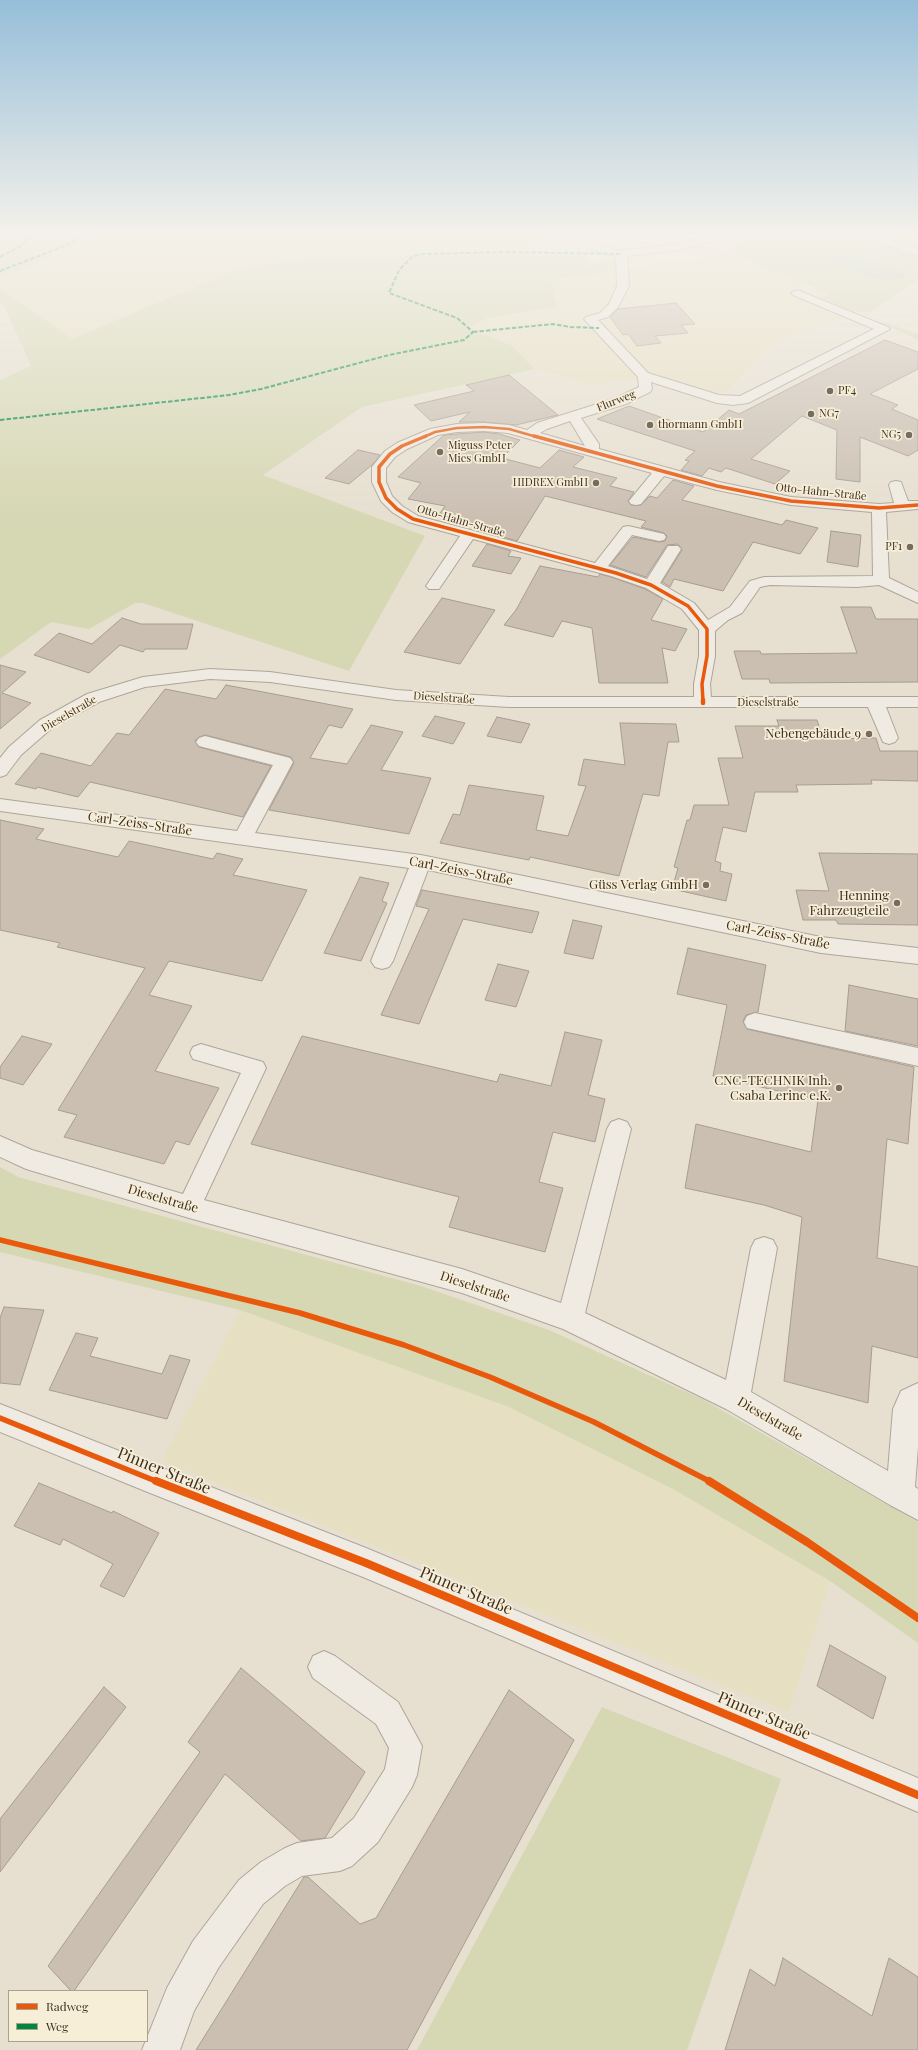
<!DOCTYPE html>
<html>
<head>
<meta charset="utf-8">
<style>
	body { margin:0 }
	#map { position:relative; width:918px; height:2050px; overflow:hidden; background:#e7e0d1; font-family:"Playfair Display",serif }
	canvas { display:block }
	.legend { position:absolute; left:8px; top:1990px; width:140px; height:52px; box-sizing:border-box; background:#f7eed8; border:1px solid #ada18e; margin:0; padding:5px 7px; list-style:none; font-size:12px; color:#3d2e20 }
	.legend li { display:flex; align-items:center; gap:8px; height:20px }
	.legend b { width:20px; border:1px solid #ada18e }
</style>
</head>
<body>
<div id="map">
<canvas width="918" height="2050"></canvas>
<ul class="legend">
<li><b style="height:5px;background:#e8590c"></b>Radweg</li>
<li><b style="height:5px;background:#00873e"></b>Weg</li>
</ul>
</div>
<script>
const c = document.querySelector('canvas').getContext('2d');
c.lineJoin = 'round';
function fill(path, color) {
  c.fillStyle = color;
  c.fill(path, 'evenodd');
}
function shape(rows) {
  const path = new Path2D();
  for (const r of rows) {
    path.moveTo(r[0], r[1]);
    for (let i = 2; i < r.length; i += 2) path.lineTo(r[i], r[i + 1]);
  }
  return path;
}
function stroke(path, color, width, dash) {
  c.strokeStyle = color;
  c.lineWidth = width;
  c.lineCap = dash ? 'butt' : 'round';
  c.setLineDash(dash || []);
  c.stroke(path);
}
function write(font, color, halo, rows, align = 'center') {
  c.font = font + ' "Playfair Display",serif';
  c.lineWidth = 3.5;
  c.setLineDash([]);
  c.textBaseline = 'middle';
  c.strokeStyle = halo;
  c.fillStyle = color;
  for (const [text, x, y, turn = 0] of rows) {
    c.save();
    c.translate(x, y);
    c.rotate((+turn || 0) * Math.PI / 180);
    c.textAlign = isNaN(turn) ? turn : align;
    if (halo) c.strokeText(text, 0, 0);
    c.fillText(text, 0, 0);
    c.restore();
  }
}
const farmland = shape([
	[111,232,528,232,537,254,421,252,401,257,329,257,244,266,72,339,0,288,0,278],
	[864,232,918,232,918,250],
	[730,253,831,295,822,298,856,313,777,342,723,394,684,382,612,381,595,385,535,369,511,345,464,329,488,318,556,306,550,280],
	[240,1310,509,1407,673,1489,830,1581,789,1712,162,1461]
]);
const green = shape([
	[0,232,111,232,0,278],
	[748,232,851,232,918,254,918,280,870,312,856,312,821,298,830,294,730,253],
	[421,252,586,255,589,266,615,256,621,270,551,280,556,306,488,318,465,328,511,345,535,369,362,407,263,475,425,536,349,671,143,603,135,603,89,629,51,622,0,659,0,380,31,366,5,308,0,304,0,288,72,339,244,266,329,257,401,257],
	[883,322,918,334,918,340,881,323],
	[0,1167,18,1177,421,1286,549,1330,702,1399,918,1522,918,1643,830,1581,673,1489,509,1407,240,1310,0,1252],
	[602,1707,781,1779,687,2050,417,2050]
]);
const water = shape([
	[841,255,873,262,901,271,906,275,903,278,888,280,867,276,844,269,828,260,831,256]
]);
const stream = shape([
	[733,232,783,235,847,234,901,254,918,256]
]);
const building = shape([
	[676,303,695,324,681,325,688,333,655,336,661,343,637,346,628,334,623,335,610,317,618,309,676,303],
	[885,340,918,352,918,369,870,394,898,405,892,409,918,420,918,450,908,456,860,437,860,482,836,479,837,430,802,416,751,459,790,471,775,484,726,468,721,472,709,468,702,476,681,470,689,461,685,460,695,451,597,419,629,406,703,432,729,410,739,414,885,340],
	[509,375,558,415,516,425,484,422,459,422,470,412,431,421,414,405,474,391,466,385,509,375],
	[484,432,499,434,520,440,502,458,540,468,559,450,584,457,573,467,617,478,610,486,634,492,628,501,631,505,641,505,650,496,657,498,673,480,694,486,682,500,782,525,786,520,818,528,800,554,753,542,723,591,674,579,670,587,662,582,682,550,678,544,667,545,646,577,610,565,633,537,659,542,665,541,667,536,664,533,641,527,646,521,545,496,517,541,493,534,497,529,489,526,438,516,445,506,408,499,421,483,398,477,444,435,484,432],
	[358,450,380,455,373,464,349,484,325,478,358,450],
	[831,531,861,535,858,567,827,562,831,531],
	[487,544,511,551,508,556,521,558,511,574,472,566,487,544],
	[540,566,598,577,600,574,611,577,645,589,663,599,651,620,687,629,675,651,662,648,668,683,599,683,592,628,562,621,553,637,504,625,516,610,540,566],
	[442,598,495,610,460,664,404,652,442,598],
	[841,607,871,607,876,619,918,619,918,682,770,683,769,679,742,679,734,651,760,651,761,654,857,653,841,607],
	[122,618,141,624,193,624,187,649,145,649,143,652,120,645,89,673,34,655,59,633,92,644,122,618],
	[0,665,26,672,2,693,31,703,0,729,0,665],
	[226,685,353,709,342,728,329,725,310,758,347,764,371,725,403,732,381,770,431,778,409,834,269,810,294,763,291,757,205,735,199,737,195,741,199,747,271,766,243,817,90,782,78,797,37,787,36,789,15,784,41,753,91,766,117,733,129,735,165,689,216,699,226,685],
	[435,716,465,723,453,744,422,736,435,716],
	[497,717,530,724,521,743,487,736,497,717],
	[777,720,817,720,823,739,876,738,880,751,918,751,918,781,871,780,872,784,796,785,798,792,755,792,746,832,723,827,715,861,721,863,720,871,732,874,726,901,672,889,678,868,674,867,687,820,690,820,694,805,729,805,718,758,743,758,735,726,779,726,777,720],
	[620,723,676,724,679,742,668,742,659,796,643,794,619,876,530,857,529,860,440,843,453,814,460,815,469,785,544,796,536,830,568,836,586,786,578,785,584,759,625,765,620,723],
	[0,820,44,829,36,839,118,857,129,841,213,859,217,853,243,859,233,875,307,890,262,981,169,961,149,995,192,1006,155,1071,219,1088,189,1145,176,1141,164,1164,64,1137,77,1115,58,1110,145,968,57,947,60,943,0,930,0,820],
	[819,853,918,854,918,925,838,924,836,920,803,920,796,890,829,891,819,853],
	[360,877,389,883,382,901,387,903,361,961,324,953,360,877],
	[422,890,539,912,532,933,463,919,419,1024,381,1015,429,909,416,906,422,890],
	[573,920,602,926,593,959,564,953,573,920],
	[688,948,766,965,758,1012,746,1015,743,1021,747,1029,914,1067,908,1144,887,1139,877,1258,918,1267,918,1358,872,1346,868,1403,784,1381,802,1217,764,1205,685,1188,696,1124,811,1152,818,1100,713,1076,727,1005,677,994,688,948],
	[498,964,529,971,516,1007,485,1000,498,964],
	[849,985,918,999,918,1046,845,1031,849,985],
	[565,1032,602,1040,588,1095,605,1099,595,1142,553,1132,539,1182,563,1188,545,1252,449,1227,459,1197,251,1144,302,1036,497,1082,500,1074,551,1086,565,1032],
	[22,1036,52,1044,23,1085,0,1078,0,1067,22,1036],
	[4,1307,44,1310,20,1385,0,1383,0,1318,4,1307],
	[76,1333,98,1338,90,1356,162,1374,170,1355,190,1360,167,1419,49,1390,76,1333],
	[39,1483,112,1513,113,1511,159,1533,124,1597,100,1586,113,1564,63,1539,60,1545,14,1526,39,1483],
	[830,1645,886,1677,873,1719,817,1686,830,1645],
	[241,1668,365,1772,325,1838,301,1841,225,1774,74,1991,71,1991,48,1966,200,1752,188,1742,241,1668],
	[104,1687,126,1707,0,1872,0,1819,104,1687],
	[509,1690,574,1740,407,2050,196,2050,304,1877,308,1877,360,1924,376,1918,509,1690],
	[783,1958,872,2016,889,1958,918,1977,918,2050,725,2050,750,1969,775,1986,783,1958]
]);
const minor = shape([
	[584,232,588,233,598,245,621,251,683,243,719,232,732,232,714,241,684,249,627,256,629,286,618,307,608,317,598,320,648,373,719,395,740,396,874,329,793,295,791,293,797,290,888,327,890,329,748,403,733,405,717,403,651,382,652,389,650,392,626,404,581,418,599,444,599,449,719,482,791,497,879,504,894,503,889,485,891,482,896,481,901,482,908,501,918,501,918,509,886,512,889,578,918,592,918,603,879,585,857,587,770,585,760,587,742,613,728,620,715,631,715,656,710,684,711,697,918,697,918,707,886,707,898,738,895,742,889,744,883,742,868,707,509,707,396,700,270,682,210,679,145,687,99,702,52,728,21,755,6,775,0,777,0,758,9,747,40,720,87,694,143,677,210,669,270,672,396,690,509,697,694,697,694,684,699,656,699,630,682,609,646,588,611,576,473,539,439,589,429,589,426,586,460,536,408,522,392,512,381,501,372,482,372,467,385,451,397,443,430,429,457,424,484,423,509,425,527,430,537,423,616,398,639,387,638,377,584,319,586,317,600,313,609,304,617,286,616,256,590,249,579,235,584,232],
	[570,421,585,446,540,433,547,429,570,421],
	[484,431,508,433,652,473,629,501,631,504,636,505,641,504,664,476,717,490,791,505,872,512,873,576,764,577,750,581,730,607,708,620,694,603,660,583,681,549,678,546,668,546,647,579,608,566,632,535,659,541,664,540,666,537,664,534,628,526,623,527,595,563,418,516,402,506,392,496,386,482,386,468,395,457,407,449,438,435,457,432,484,431],
	[852,232,866,232,918,249,918,255,853,234,852,232],
	[205,736,290,758,293,762,255,833,421,855,821,937,918,948,918,964,821,953,428,870,393,961,389,967,382,969,375,967,371,961,409,868,0,811,0,799,237,831,273,765,199,746,196,742,199,738,205,736],
	[755,1013,918,1048,918,1066,747,1028,744,1022,747,1016,755,1013],
	[201,1044,263,1062,266,1068,204,1200,462,1269,561,1303,607,1129,611,1122,619,1119,627,1122,631,1129,585,1313,726,1380,751,1248,755,1240,764,1237,773,1240,777,1248,751,1392,888,1471,893,1409,901,1391,918,1383,918,1447,915,1487,918,1489,918,1520,890,1505,726,1409,563,1329,462,1293,189,1218,26,1169,0,1157,0,1136,32,1150,183,1194,241,1073,193,1059,190,1053,193,1047,201,1044],
	[0,1404,366,1548,918,1778,918,1812,363,1577,150,1493,0,1432,0,1404],
	[324,1651,335,1656,398,1702,422,1746,417,1775,412,1787,378,1842,352,1866,340,1871,302,1876,285,1886,263,1904,219,1967,194,2011,180,2050,142,2050,167,1988,193,1941,239,1880,261,1862,285,1848,297,1843,332,1838,354,1818,385,1769,389,1748,376,1724,313,1678,308,1667,313,1656,324,1651]
]);
const quiet = shape([
	[0,257,19,247,38,232],
	[0,271,67,245,93,232],
	[473,332,553,324,570,327,599,328],
	[0,420,229,395,261,389,389,355,464,340,473,332,457,318,389,293,399,270,413,256,424,254,502,252,621,254]
]);
const cyclewayFar4 = shape([
	[424,437,435,432,457,428,484,427,509,429,537,437]
]);
const cyclewayFar3 = shape([
	[426,436,402,446,390,454,379,467,379,482,386,498,397,509,413,519,616,573,651,585,688,606,707,629,707,656,702,684,703,701],
	[534,436,717,486,791,501,879,508,918,505]
]);
const cyclewayFar2 = shape([
	[703,700,703,703]
]);
const cyclewayFar1 = shape([
	[0,1240,300,1313,404,1345,490,1377,594,1422,711,1482],
	[0,1418,158,1482]
]);
const cycleway = shape([
	[156,1481,366,1563,918,1795],
	[709,1481,807,1542,918,1618]
]);
const markers = [
	[830,391,4,"#786c5e"],
	[811,414,4,"#786c5e"],
	[650,425,4,"#786c5e"],
	[909,435,4,"#786c5e"],
	[440,452,4,"#786c5e"],
	[596,483,4,"#786c5e"],
	[910,547,4,"#786c5e"],
	[869,734,4,"#786c5e"],
	[706,885,4,"#786c5e"],
	[897,903,4,"#786c5e"],
	[839,1088,4,"#786c5e"]
];
const farPoinames = [
	["PF4",838,391],
	["NG7",819,414],
	["thormann GmbH",658,425],
	["NG5",901,435,"right"],
	["Miguss Peter",448,446],
	["Mies GmbH",448,459],
	["HIDREX GmbH",588,483,"right"],
	["PF1",902,547,"right"]
];
const farStreetnames = [
	["Flurweg",616,401,-21],
	["Otto-Hahn-Straße",821,492,6],
	["Otto-Hahn-Straße",461,521,16],
	["Dieselstraße",444,698,4],
	["Dieselstraße",768,703],
	["Dieselstraße",69,714,-30]
];
const poiNames = [
	["Nebengebäude 9",861,734],
	["Güss Verlag GmbH",698,885],
	["Henning",889,896],
	["Fahrzeugteile",889,911],
	["CNC-TECHNIK Inh.",831,1081],
	["Csaba Lerinc e.K.",831,1096]
];
const streetNames = [
	["Carl-Zeiss-Straße",140,824,8],
	["Carl-Zeiss-Straße",461,871,11],
	["Carl-Zeiss-Straße",778,935,11],
	["Dieselstraße",163,1199,16],
	["Dieselstraße",475,1287,18],
	["Dieselstraße",770,1419,30]
];
const nearStreetnames = [
	["Pinner Straße",164,1471,22],
	["Pinner Straße",466,1591,23],
	["Pinner Straße",764,1716,23]
];
fill(farmland, '#e6dfc2');
fill(green, '#d6d7b3');
fill(water, '#bcccc2');
stroke(stream, '#bcccc2', 3.5);
fill(building, '#cbbfb2');
stroke(building, '#a89c90', 1);
stroke(minor, '#ada599', 2);
fill(minor, '#efebe3');
stroke(quiet, '#00873e', 2, [4.5, 2]);
stroke(cyclewayFar4, '#e8590c', 2.5);
stroke(cyclewayFar3, '#e8590c', 3.5);
stroke(cyclewayFar2, '#e8590c', 4.5);
stroke(cyclewayFar1, '#e8590c', 5.5);
stroke(cycleway, '#e8590c', 8);
const sky = c.createLinearGradient(0, 0, 0, 519);
sky.addColorStop(0, '#96bed9');
sky.addColorStop(0.45, '#f4f1ea');
sky.addColorStop(1, '#f4f1ea00');
c.fillStyle = sky;
c.fillRect(0, 0, 918, 519);
for (const [x, y, r, color] of markers) {
  const dot = new Path2D();
  dot.arc(x, y, r, 0, 2 * Math.PI);
  c.fillStyle = color;
  c.fill(dot);
  stroke(dot, '#f7eed8', 1.5);
}
write('11px', '#3d2e20', '#f7eed8', farPoinames, 'left');
write('11px', '#3d2e20', '#f7eed8', farStreetnames);
write('13px', '#3d2e20', '#f7eed8', poiNames, 'right');
write('13px', '#3d2e20', '#f7eed8', streetNames);
write('16px', '#3d2e20', '#f7eed8', nearStreetnames);
</script>
</body>
</html>
